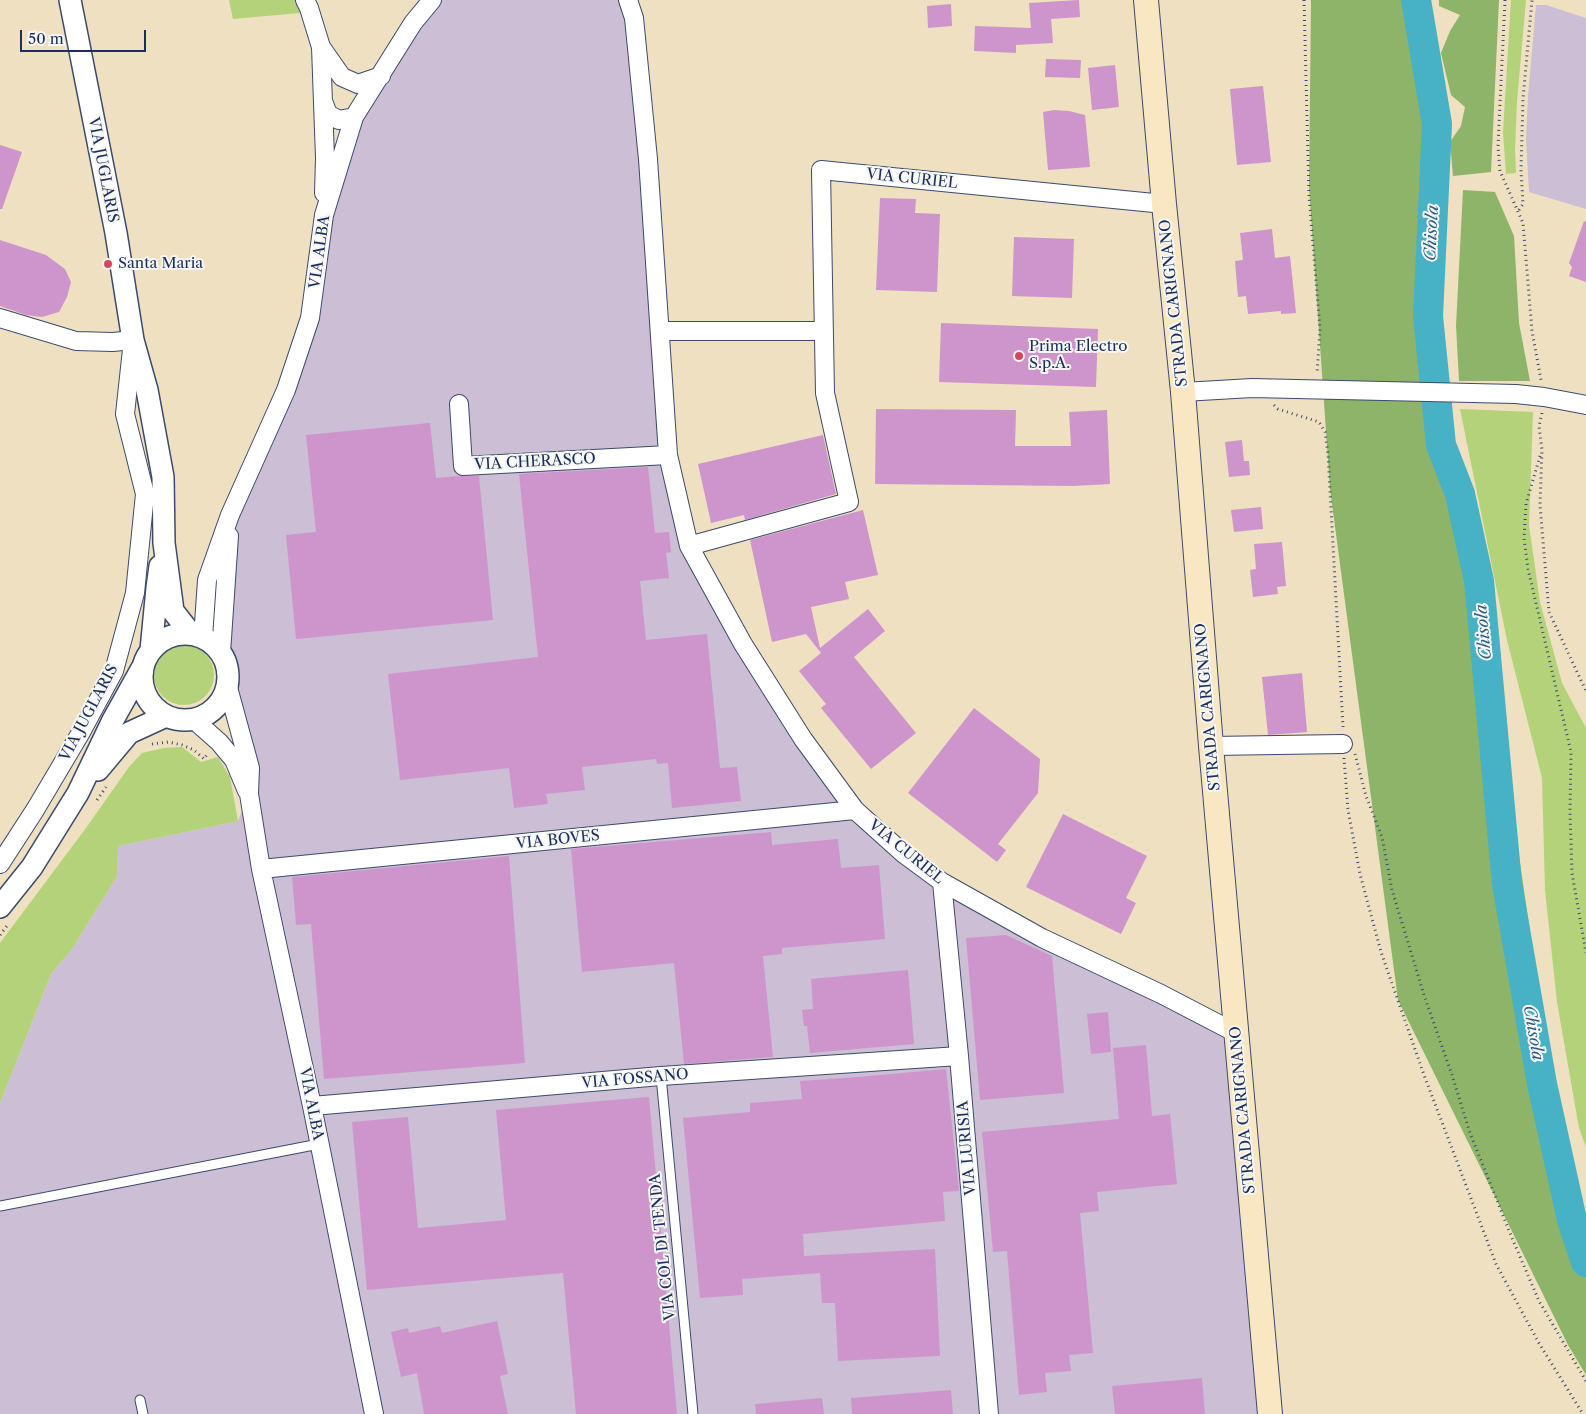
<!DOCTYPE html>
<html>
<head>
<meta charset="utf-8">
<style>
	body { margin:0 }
	#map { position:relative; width:1586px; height:1414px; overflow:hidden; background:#eee0c1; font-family:"Libre Caslon Text",serif }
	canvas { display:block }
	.scale { position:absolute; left:20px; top:30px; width:126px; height:22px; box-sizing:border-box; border:2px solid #1b2f5e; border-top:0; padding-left:6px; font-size:15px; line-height:18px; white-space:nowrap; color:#1b2f5e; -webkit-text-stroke:4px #f6f6f2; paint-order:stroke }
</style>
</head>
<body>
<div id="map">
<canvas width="1586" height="1414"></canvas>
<div class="scale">50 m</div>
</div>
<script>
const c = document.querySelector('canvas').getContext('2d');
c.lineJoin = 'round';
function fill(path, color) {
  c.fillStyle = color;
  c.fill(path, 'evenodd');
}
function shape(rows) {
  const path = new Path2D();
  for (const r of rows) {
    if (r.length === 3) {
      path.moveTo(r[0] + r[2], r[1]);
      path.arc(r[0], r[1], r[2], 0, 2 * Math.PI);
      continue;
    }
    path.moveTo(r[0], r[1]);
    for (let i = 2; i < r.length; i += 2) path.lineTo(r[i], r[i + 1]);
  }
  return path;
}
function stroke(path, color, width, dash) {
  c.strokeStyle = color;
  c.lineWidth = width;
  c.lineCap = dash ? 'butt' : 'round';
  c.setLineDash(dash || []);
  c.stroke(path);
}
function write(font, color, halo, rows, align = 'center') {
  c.font = font + ' "Libre Caslon Text",serif';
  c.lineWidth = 4;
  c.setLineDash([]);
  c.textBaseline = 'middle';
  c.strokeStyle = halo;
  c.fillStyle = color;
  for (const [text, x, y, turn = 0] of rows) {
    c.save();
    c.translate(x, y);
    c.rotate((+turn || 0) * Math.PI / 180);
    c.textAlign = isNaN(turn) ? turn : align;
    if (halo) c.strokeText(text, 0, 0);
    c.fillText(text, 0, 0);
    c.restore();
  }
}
const industrial = shape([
	[432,0,628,0,668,455,689,546,803,739,904,854,1236,1033,1270,1414,0,1414,0,1103,51,974,72,949,117,876,118,846,238,821,248,794,227,684,228,673,226,663,221,653,230,515,286,390,354,117],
	[1536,5,1546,5,1586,18,1586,209,1529,192,1526,140,1528,96]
]);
const green = shape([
	[229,0,305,0,310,12,233,19],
	[1511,0,1526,0,1517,101,1515,151,1516,173,1506,174,1503,132],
	[1460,409,1533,412,1529,525,1540,602,1562,683,1586,728,1586,1147,1579,1128,1557,1002,1545,890,1542,778,1507,640],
	[184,675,30],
	[182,747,201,762,218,757,230,777,238,821,118,846,117,876,72,949,51,974,0,1103,0,943,86,828,129,767,142,753,164,748]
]);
const forest = shape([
	[1311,0,1416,0,1437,124,1428,316,1441,445,1479,581,1572,1220,1586,1245,1586,1375,1568,1345,1398,1000,1330,489,1309,187],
	[1439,0,1499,0,1491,172,1453,176,1450,142,1461,126,1465,107,1451,95,1441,53,1450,31,1460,15,1439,6],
	[1463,190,1495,192,1514,236,1519,323,1530,381,1459,381,1456,326]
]);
const river = shape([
	[1416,0,1437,124,1428,316,1441,445,1460,494,1479,581,1507,884,1542,1084,1572,1220,1586,1262]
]);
const building = shape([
	[1079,0,1080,17,1051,19,1053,43,1016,45,1016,53,974,51,975,26,1031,28,1029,3],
	[951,4,952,26,928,28,927,6],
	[1046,59,1081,60,1080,78,1045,77],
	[1115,65,1119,107,1092,110,1088,68],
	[1263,86,1271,162,1237,165,1230,89],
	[1054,110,1069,111,1085,115,1090,167,1048,170,1043,112],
	[0,145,22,152,2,209,0,209],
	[880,198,916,199,915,213,940,214,937,292,876,290],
	[1584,221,1586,222,1586,282,1569,276,1572,267,1569,263],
	[1272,229,1275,258,1290,256,1296,313,1281,314,1281,311,1248,314,1246,296,1238,297,1235,261,1243,260,1240,233],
	[1014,237,1074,239,1072,298,1012,296],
	[0,240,46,255,65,269,71,282,67,297,59,312,42,317,26,315,0,306],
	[941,323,1098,329,1096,387,939,382],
	[876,409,1016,410,1015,446,1071,446,1069,412,1107,410,1110,484,1073,486,875,484],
	[430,423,436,478,459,476,479,476,493,620,296,639,286,535,316,532,306,435],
	[823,435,836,494,745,520,744,515,711,523,698,464],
	[1242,440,1244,461,1249,461,1250,475,1229,477,1225,442],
	[648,467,655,533,669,532,671,552,666,553,669,578,640,581,646,640,707,634,720,768,737,767,741,801,672,808,668,763,657,764,656,759,582,767,585,790,546,794,548,804,514,808,509,768,400,780,388,674,538,657,519,474],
	[1261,507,1263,529,1234,532,1231,510],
	[863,510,878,575,845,582,849,599,811,607,820,648,868,609,885,631,854,657,916,733,871,769,821,708,826,704,799,671,821,653,806,634,772,642,750,540],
	[1282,542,1286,586,1277,587,1278,594,1253,597,1250,570,1256,569,1254,544],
	[1302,673,1307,732,1268,735,1262,677],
	[974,708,1040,759,1038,793,998,844,1006,850,997,862,908,793],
	[1063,814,1147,856,1126,898,1136,903,1121,934,1026,887],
	[771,832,772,845,838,839,841,868,879,865,885,939,782,948,782,954,763,956,773,1057,684,1064,674,963,582,972,571,849],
	[509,856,525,1063,324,1079,311,924,296,925,292,877],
	[1006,935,1052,956,1064,1093,980,1100,966,938],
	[908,970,914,1044,810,1053,807,1026,804,1026,802,1010,813,1009,811,979],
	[1108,1012,1111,1052,1091,1054,1087,1014],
	[1146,1045,1152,1116,1170,1114,1177,1184,1097,1192,1099,1211,1080,1213,1093,1353,1069,1355,1071,1371,1045,1373,1047,1392,1019,1395,1007,1251,993,1252,982,1132,1119,1119,1113,1048],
	[946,1069,959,1191,943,1192,945,1221,803,1234,804,1256,935,1249,940,1356,838,1361,835,1303,822,1303,820,1273,742,1279,743,1295,700,1298,683,1118,750,1112,750,1103,802,1099,800,1081,857,1077],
	[649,1097,677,1414,576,1414,563,1273,367,1290,352,1122,408,1117,418,1228,506,1220,496,1110],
	[497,1321,508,1374,500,1376,508,1414,424,1414,417,1373,401,1377,391,1332,408,1328,409,1333,440,1326,442,1333],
	[1202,1378,1205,1414,1115,1414,1112,1386],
	[951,1390,953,1414,852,1414,851,1398],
	[822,1398,824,1414,756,1414,755,1404]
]);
const path = shape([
	[1304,0,1309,196,1320,329,1317,374],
	[1505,0,1499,124,1498,147,1500,171,1523,223,1532,331,1541,380],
	[1519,210,1523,204,1521,170,1523,99,1532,0],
	[1274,405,1278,409,1319,422,1325,432,1328,454,1343,727],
	[1542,413,1539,426,1542,450,1540,505,1549,612,1586,691],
	[1540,456,1526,504,1524,538,1528,569,1571,752,1570,812,1572,873,1586,953],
	[152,744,168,742,182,745,194,750,204,759,208,753],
	[1355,754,1366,796,1382,837,1392,890,1424,995,1452,1075,1470,1133,1512,1238,1539,1301,1586,1381],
	[1344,758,1348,810,1360,874,1381,952,1424,1075,1496,1264,1540,1345,1583,1414],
	[97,800,106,787],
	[0,935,9,923]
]);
const service = shape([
	[661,1076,693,1414],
	[0,1206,319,1144],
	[140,1400,143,1414]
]);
const minor = shape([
	[305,0,309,8,321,47],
	[628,0,634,18,648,159,668,455,689,546,743,644,803,739,855,810,904,854,942,882,1042,938,1161,994,1236,1033],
	[323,101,328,114,339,120,354,117],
	[324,193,325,158,321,47,342,77,358,84,381,76],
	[0,318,76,341,113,342,133,340,125,414,145,494,135,593,114,671,80,734,35,810,0,864],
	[660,331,824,331],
	[1183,392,1252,388,1516,394,1544,397,1586,405],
	[459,404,463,466,668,455],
	[689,546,849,502,825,393,821,170,1164,204],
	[203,638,207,580,230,515,286,390,310,318,324,215,354,117,413,23,432,0],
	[221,653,229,536],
	[227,684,250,768,249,794,261,869,312,1106,374,1414],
	[193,719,219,742,234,760,247,791],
	[1211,746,1343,744],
	[261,869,855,810],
	[942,882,959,1056,989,1414],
	[312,1106,661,1076,959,1056]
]);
const tertiary = shape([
	[70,0,116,233,133,340,147,390,163,477,164,543,173,611,191,634],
	[185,677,43],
	[151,650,157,588,160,566],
	[98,770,129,733,166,716],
	[0,907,32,867,78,793,113,720,142,668]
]);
const secondary = shape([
	[1146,0,1164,204,1183,392,1211,746,1270,1414]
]);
const markers = [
	[108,264,5,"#d1495b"],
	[1019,356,5,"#d1495b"]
];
const streetNames = [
	["VIA JUGLARIS",103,170,79],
	["VIA CURIEL",912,179,6],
	["VIA ALBA",320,252,-82],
	["STRADA CARIGNANO",1174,303,-96],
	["VIA CHERASCO",535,462,-3],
	["STRADA CARIGNANO",1208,707,-95],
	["VIA JUGLARIS",89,713,-62],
	["VIA BOVES",558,840,-6],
	["VIA CURIEL",906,852,39],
	["VIA FOSSANO",635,1079,-5],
	["VIA ALBA",311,1104,79],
	["STRADA CARIGNANO",1243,1110,-95],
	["VIA LURISIA",967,1148,-95],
	["VIA COL DI TENDA",663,1247,-96]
];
const poiNames = [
	["Santa Maria",118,264],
	["Prima Electro",1029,347],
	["S.p.A.",1029,364]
];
const waterNames = [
	["Chisola",1432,233,-87],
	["Chisola",1484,632,-95],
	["Chisola",1533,1033,80]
];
fill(industrial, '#ccbed4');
fill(green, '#b3d279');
fill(forest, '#8eb469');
stroke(river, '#47b1c5', 30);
fill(building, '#ce95cc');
stroke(service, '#3b4a6d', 11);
stroke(minor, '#3b4a6d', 20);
stroke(tertiary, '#3b4a6d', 24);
stroke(secondary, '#3b4a6d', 26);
stroke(path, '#3b4a6d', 3, [1, 4]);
stroke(service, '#fff', 9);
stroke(minor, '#fff', 18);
stroke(tertiary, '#fff', 21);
stroke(secondary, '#f9e7c3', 24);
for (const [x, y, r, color] of markers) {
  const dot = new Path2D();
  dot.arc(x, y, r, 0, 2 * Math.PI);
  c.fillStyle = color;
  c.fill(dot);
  stroke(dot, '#f6f6f2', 2);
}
write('15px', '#1b2f5e', '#f6f6f2', streetNames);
write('15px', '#1b2f5e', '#f6f6f2', poiNames, 'left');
write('italic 16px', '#2a5c82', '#f6f6f2', waterNames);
</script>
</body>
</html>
